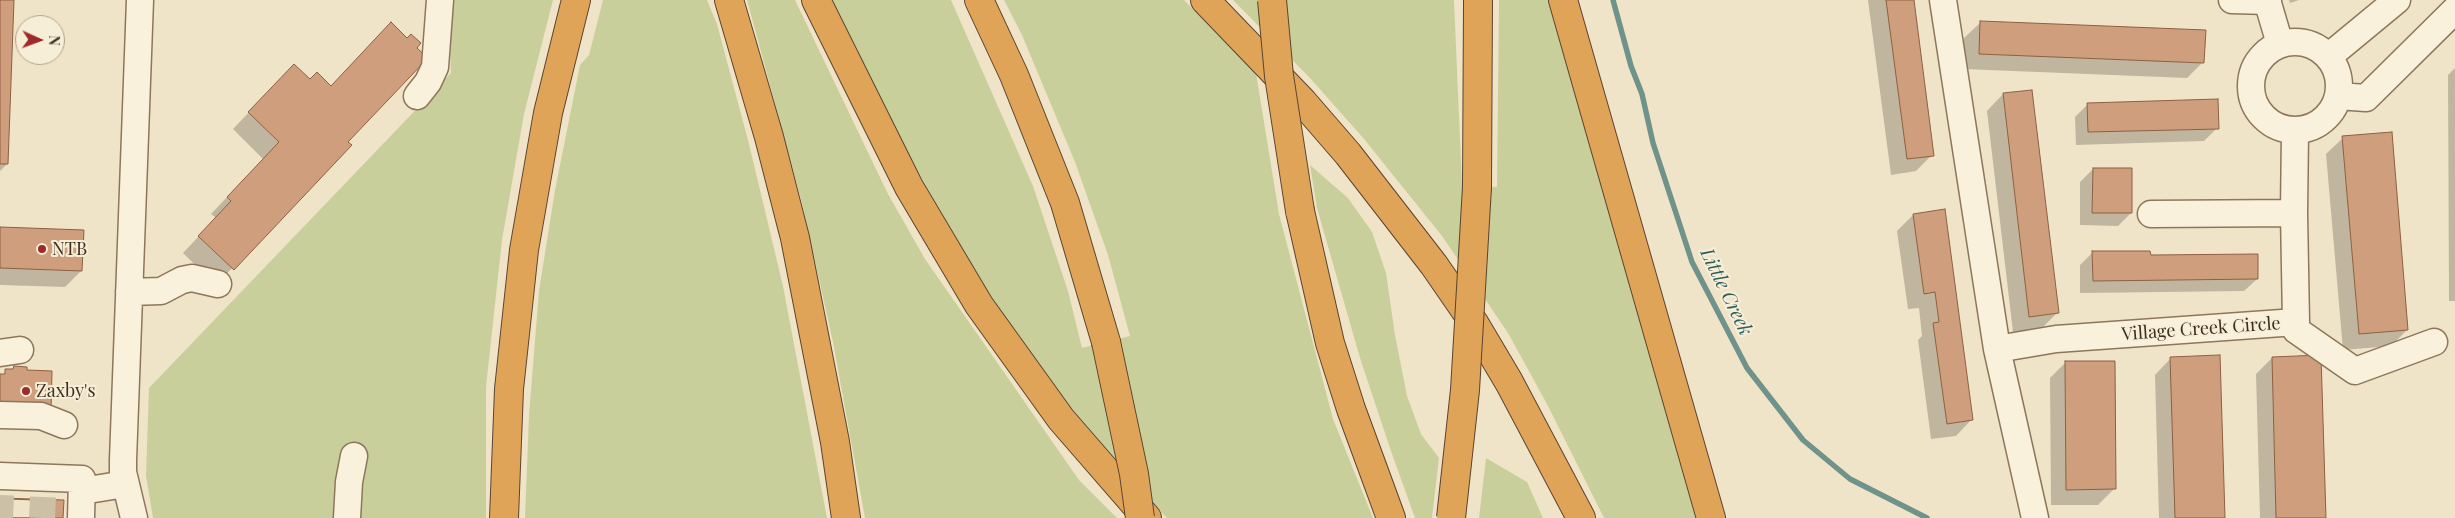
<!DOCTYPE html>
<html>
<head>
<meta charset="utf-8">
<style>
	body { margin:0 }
	#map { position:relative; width:2455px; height:518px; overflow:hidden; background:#f0e4c8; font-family:"Playfair Display",serif }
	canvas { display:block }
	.north { position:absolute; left:15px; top:15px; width:50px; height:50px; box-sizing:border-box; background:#f7eed8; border:1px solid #ada18e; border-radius:50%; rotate:92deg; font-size:14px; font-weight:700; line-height:20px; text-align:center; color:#3d2e20 }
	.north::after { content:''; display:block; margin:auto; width:18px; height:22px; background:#9e2a2b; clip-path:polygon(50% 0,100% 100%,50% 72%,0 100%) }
</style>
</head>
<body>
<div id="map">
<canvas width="2455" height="518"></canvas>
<div class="north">N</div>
</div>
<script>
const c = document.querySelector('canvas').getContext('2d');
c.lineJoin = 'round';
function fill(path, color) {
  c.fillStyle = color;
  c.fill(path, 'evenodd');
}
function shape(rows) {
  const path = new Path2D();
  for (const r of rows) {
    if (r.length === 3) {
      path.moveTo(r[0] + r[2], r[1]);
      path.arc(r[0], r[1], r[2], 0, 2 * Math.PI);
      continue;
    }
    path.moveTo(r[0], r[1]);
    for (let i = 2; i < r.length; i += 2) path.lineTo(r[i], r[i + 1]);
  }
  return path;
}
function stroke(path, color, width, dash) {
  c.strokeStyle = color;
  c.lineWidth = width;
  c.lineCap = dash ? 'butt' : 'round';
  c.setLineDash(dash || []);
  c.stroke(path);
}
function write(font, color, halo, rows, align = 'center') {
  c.font = font + ' "Playfair Display",serif';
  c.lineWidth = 4;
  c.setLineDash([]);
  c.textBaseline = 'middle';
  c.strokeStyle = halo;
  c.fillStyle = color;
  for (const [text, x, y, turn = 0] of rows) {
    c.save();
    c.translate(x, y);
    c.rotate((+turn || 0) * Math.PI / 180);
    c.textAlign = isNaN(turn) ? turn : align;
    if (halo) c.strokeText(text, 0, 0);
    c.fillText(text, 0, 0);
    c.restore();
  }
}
const green = shape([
	[453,0,553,0,524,114,502,240,486,387,486,518,360,518,362,448,334,518,153,518,146,476,149,388,451,73,449,31],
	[603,0,707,0,717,24,749,144,783,286,827,518,525,518,529,415,539,291,555,190,580,65,589,55],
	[747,0,795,0,888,194,925,259,1079,480,1117,518,865,518,833,342,802,203],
	[832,0,951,0,1033,186,1068,291,1082,348,1130,336,1108,255,1075,162,1022,35,1004,0,1184,0,1256,73,1279,214,1333,419,1373,518,1167,518,1100,447,1001,314,892,128],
	[1233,0,1454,0,1462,186,1497,187,1499,0,1553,0,1705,518,1604,518,1548,406,1508,333,1442,236,1364,139,1310,78],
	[1310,165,1348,198,1372,232,1386,273,1395,335,1407,396,1421,434,1439,458,1432,518,1415,518,1392,454,1360,358,1317,208],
	[1486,458,1527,482,1543,518,1479,518]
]);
const shadow = shape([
	[0,0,7,164,0,171],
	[1868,0,1913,0,1932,155,1916,171,1891,175],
	[2289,0,2299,0,2290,3],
	[1981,22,2203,62,2187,78,1963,69,1964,38],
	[2455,68,2455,301,2449,301,2448,75],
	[278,82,350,145,216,285,183,253,216,218,211,214,263,159,233,129],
	[2003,94,2057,313,2041,329,2013,332,1987,111],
	[2088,104,2217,128,2204,141,2076,145,2075,117],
	[2343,138,2407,330,2391,346,2343,350,2326,154],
	[2093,169,2131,213,2118,226,2080,225,2080,182],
	[1913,215,1972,419,1956,436,1931,439,1918,340,1922,336,1919,308,1908,309,1897,231],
	[0,228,81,271,65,287,0,285],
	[2093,252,2149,256,2257,279,2244,291,2080,293,2080,265],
	[2171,358,2224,518,2159,518,2155,375],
	[2272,358,2325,518,2260,518,2256,374],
	[2066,362,2114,489,2098,505,2051,505,2050,378]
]);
const stream = shape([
	[1613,0,1631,66,1642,94,1653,143,1692,262,1747,368,1803,440,1850,479,1927,518]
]);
const building = shape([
	[0,0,14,0,8,164,0,164,0,0],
	[1886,0,1914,0,1934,156,1907,159,1886,0],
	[1980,21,2206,30,2204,63,1979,54,1980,21],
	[391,22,407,38,411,34,421,43,417,48,428,58,348,142,352,145,234,270,198,236,231,201,227,197,279,142,248,112,294,64,310,79,317,72,331,86,391,22],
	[2032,90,2059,313,2029,317,2003,93,2032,90],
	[2218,99,2219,129,2088,132,2087,103,2218,99],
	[2392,132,2408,330,2359,334,2342,136,2392,132],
	[2093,168,2132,168,2132,213,2092,213,2093,168],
	[1945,209,1973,420,1947,424,1933,323,1939,322,1935,292,1924,294,1913,214,1945,209],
	[0,227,84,230,82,271,0,268,0,227],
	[2092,251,2150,251,2151,255,2258,254,2258,279,2093,281,2092,251],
	[2220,355,2225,518,2175,518,2170,357,2220,355],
	[2321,355,2326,518,2276,518,2272,357,2321,355],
	[2065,361,2115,361,2116,489,2066,490,2065,361],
	[14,366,27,367,27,370,52,371,51,410,0,408,0,374,5,374,5,369,13,369,14,366],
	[0,498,64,500,63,518,0,518,0,498],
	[10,499,33,500,32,518,10,518,10,499]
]);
const minorTunnel = shape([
	[0,518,1,495],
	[42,518,43,497]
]);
const minor = shape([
	[1943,0,1997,349,2035,518],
	[2232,0,2268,1],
	[2267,0,2280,44],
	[2295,86,44],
	[2328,57,2397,0],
	[417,96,428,82,435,67,440,0],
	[2338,96,2366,98,2455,10],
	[2151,214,2294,213],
	[129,292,161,291,182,280,192,278,218,284],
	[2296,322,2296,330,2355,371,2434,342],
	[1997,349,2056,339,2296,322,2294,213,2295,131],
	[0,353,20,350],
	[0,415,41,416,64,425],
	[0,476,82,479,81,518],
	[82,491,125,484],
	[134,518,123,472,123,460,140,0],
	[347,518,349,482,354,456]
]);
const highway = shape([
	[729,0,769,137,795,238,835,442,846,518],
	[816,0,909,187,979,305,1061,419,1147,518],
	[979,0,1014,75,1065,203,1106,342],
	[1205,0,1303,102,1348,154,1434,265,1474,323,1509,382,1581,518],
	[1563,0,1711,518],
	[1477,187,1478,0],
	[1300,211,1330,343,1351,409,1391,518],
	[504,518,509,389,524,250,548,113,576,0]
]);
const highwayBridge = shape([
	[1272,0,1279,76,1300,211],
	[1106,342,1134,474,1140,518],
	[1451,518,1465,390,1477,187]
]);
const markers = [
	[42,249,5,"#9e2a2b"],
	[26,391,5,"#9e2a2b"]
];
const poiNames = [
	["NTB",52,249],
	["Zaxby's",36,391]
];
const streetNames = [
	["Village Creek Circle",2201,329,-4]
];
const waterNames = [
	["Little Creek",1726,292,64]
];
fill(green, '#c9cf9b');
fill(shadow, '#0003');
stroke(stream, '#6f938a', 5.5);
fill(building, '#cf9f7d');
stroke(building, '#8d5f41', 1);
stroke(minorTunnel, '#ccc0a6', 26, [26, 13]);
stroke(minor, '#8d765c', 29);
stroke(highway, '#5b4430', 30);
stroke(minor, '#faf1dc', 26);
stroke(highway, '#e0a458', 28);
stroke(highwayBridge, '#5b4430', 30, []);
stroke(highwayBridge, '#e0a458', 28);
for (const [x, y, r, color] of markers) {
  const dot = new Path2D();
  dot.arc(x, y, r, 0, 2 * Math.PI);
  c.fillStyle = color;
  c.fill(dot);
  stroke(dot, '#f7eed8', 2);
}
write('18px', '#3d2e20', '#f7eed8', poiNames, 'left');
write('18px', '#3d2e20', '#f7eed8', streetNames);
write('italic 19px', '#2f5d5a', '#f7eed8', waterNames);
</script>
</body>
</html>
